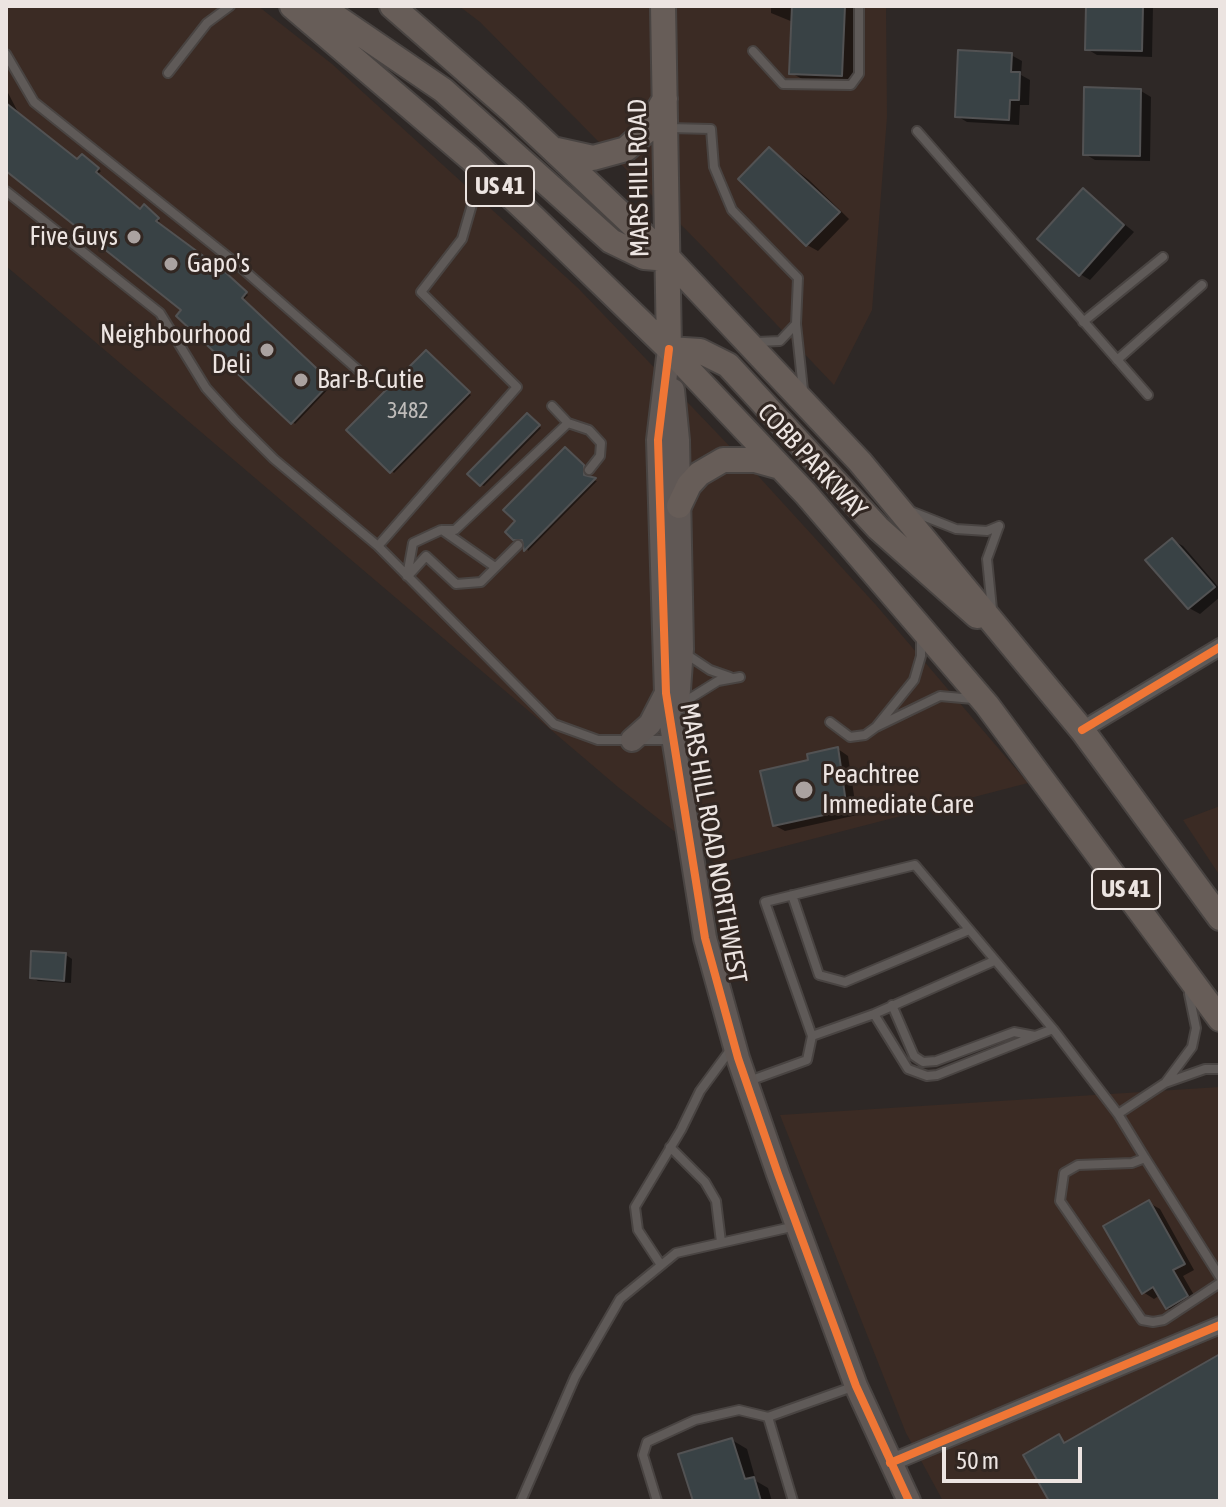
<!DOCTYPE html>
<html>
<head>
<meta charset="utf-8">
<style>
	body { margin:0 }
	#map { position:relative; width:1226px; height:1507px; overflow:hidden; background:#2e2826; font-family:"Asap Condensed",sans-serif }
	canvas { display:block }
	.frame { position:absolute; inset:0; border:8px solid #ece4e1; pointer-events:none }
	.scale { position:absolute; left:942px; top:1447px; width:140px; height:36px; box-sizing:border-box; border:4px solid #ece4e1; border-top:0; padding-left:10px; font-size:24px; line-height:28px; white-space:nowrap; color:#ece4e1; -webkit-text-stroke:6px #322722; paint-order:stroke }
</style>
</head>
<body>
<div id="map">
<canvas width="1226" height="1507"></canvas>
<div class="frame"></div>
<div class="scale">50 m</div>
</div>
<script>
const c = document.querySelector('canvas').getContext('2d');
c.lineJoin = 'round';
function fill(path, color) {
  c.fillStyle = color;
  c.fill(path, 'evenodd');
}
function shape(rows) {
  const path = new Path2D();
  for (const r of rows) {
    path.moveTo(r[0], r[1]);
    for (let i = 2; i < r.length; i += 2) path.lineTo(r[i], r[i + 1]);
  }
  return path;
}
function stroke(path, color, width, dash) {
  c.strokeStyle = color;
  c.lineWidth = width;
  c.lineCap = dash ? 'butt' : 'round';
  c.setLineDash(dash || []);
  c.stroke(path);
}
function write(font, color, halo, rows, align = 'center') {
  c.font = font + ' "Asap Condensed",sans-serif';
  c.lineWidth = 6;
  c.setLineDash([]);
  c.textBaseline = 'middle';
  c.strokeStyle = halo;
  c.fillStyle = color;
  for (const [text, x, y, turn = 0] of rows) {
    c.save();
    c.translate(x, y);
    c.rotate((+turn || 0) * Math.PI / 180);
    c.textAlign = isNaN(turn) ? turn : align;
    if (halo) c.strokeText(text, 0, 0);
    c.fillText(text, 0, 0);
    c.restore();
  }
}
const built = shape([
	[6,6,258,6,332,64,578,288,761,479,876,605,1028,783,716,864,618,787,6,266],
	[459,6,886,6,887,117,872,310,834,385,701,245,480,22],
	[1220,806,1220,876,1183,820],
	[1220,1087,1220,1501,943,1501,906,1433,780,1115]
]);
const shadow = shape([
	[771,6,860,6,856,83,806,81,791,73,793,22,771,13],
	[1088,6,1153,6,1152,57,1097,55,1087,49],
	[1011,55,1022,61,1021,75,1030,80,1029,105,1020,105,1019,125,967,122,957,116],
	[6,89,20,116,78,161,82,157,101,171,97,175,141,211,147,208,160,221,157,224,227,276,248,295,243,300,332,385,295,424,184,310,6,169],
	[1141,91,1151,97,1150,161,1095,160,1085,154],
	[770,150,809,180,849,219,818,251,807,245],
	[1083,190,1134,232,1090,280,1080,274],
	[429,354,471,395,394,473,349,430],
	[530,417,541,428,484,486,481,485],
	[568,451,586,469,586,478,597,481,528,551,524,540,514,538],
	[1172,540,1183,546,1220,589,1220,597,1200,614,1189,608],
	[838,749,848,756,857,815,785,831,774,825,811,762],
	[66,955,72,959,71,983,38,981,32,977],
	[1149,1203,1160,1209,1194,1270,1183,1276,1198,1302,1178,1314,1167,1308,1160,1295,1154,1299,1143,1292],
	[732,1440,747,1449,756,1481,768,1488,772,1501,695,1501]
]);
const building = shape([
	[792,6,845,6,842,76,789,74,792,6],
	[1086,6,1143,6,1142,51,1085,50,1086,6],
	[958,50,1012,53,1011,72,1020,72,1019,100,1010,100,1009,120,955,117,958,50],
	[1084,87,1141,89,1140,156,1083,155,1084,87],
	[6,103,77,159,82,154,99,168,96,172,140,209,144,204,159,218,156,221,225,272,247,292,242,298,331,382,291,424,176,316,181,310,6,171,6,103],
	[769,147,840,212,806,246,738,179,769,147],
	[1083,188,1124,225,1079,276,1037,239,1083,188],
	[426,350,470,392,390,473,346,430,426,350],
	[527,413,540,425,480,486,467,474,527,413],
	[565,447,584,465,584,475,596,478,524,551,522,540,513,540,505,532,515,521,503,510,565,447],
	[1172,538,1215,587,1188,609,1145,560,1172,538],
	[838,747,847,810,773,826,760,771,808,760,807,754,838,747],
	[31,951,66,953,64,981,30,978,31,951],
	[1149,1200,1185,1264,1173,1270,1188,1296,1166,1309,1153,1287,1142,1294,1103,1226,1149,1200],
	[1220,1354,1220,1501,1049,1501,1023,1455,1059,1434,1064,1443,1220,1354],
	[732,1438,745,1479,754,1477,761,1501,693,1501,678,1454,732,1438]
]);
const lane = shape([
	[753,51,783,84,851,85,859,74,859,6],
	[6,54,34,102,237,264,358,370],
	[168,73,207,23,230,6],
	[669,128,711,129,714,167,732,210,798,278,796,324,803,390],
	[917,131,1148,395],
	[6,191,160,313,206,388,235,420,274,459,378,546,554,724,598,740,670,740],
	[1083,322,1163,257],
	[757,342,780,341,795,325],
	[1117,360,1202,285],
	[568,423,589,430,601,443,600,456,589,470],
	[913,512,956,529,987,531,999,526],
	[442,530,495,567],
	[378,546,517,387,421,292,462,239,473,201,472,166],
	[407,576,413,543,441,530,455,530,568,423,552,406],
	[408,576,426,556,456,584,481,582,518,545],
	[992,609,987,559,999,526],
	[921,637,921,656,914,680,876,727,940,696,973,699],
	[686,654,710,670,730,677],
	[681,704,718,681,740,677],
	[830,722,850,737,865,735,876,727],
	[792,895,819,975,845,982,969,930],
	[892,1005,914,1056,923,1062,936,1061,1014,1032,1035,1036],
	[874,1014,908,1069,927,1076,937,1075,1053,1029],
	[812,1036,765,902,915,865,1053,1029,1118,1114,1165,1083,1205,1069,1220,1069],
	[749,1081,807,1060,812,1036,874,1014,994,961],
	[1166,1082,1192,1047,1196,1028,1189,994],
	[1118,1114,1145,1158],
	[670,1147,705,1182,716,1201,721,1242],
	[661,1265,638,1230,635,1207,681,1130,700,1091,731,1049],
	[1220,1277,1145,1158,1132,1163,1078,1165,1064,1173,1060,1201,1142,1320,1153,1322,1164,1320,1220,1283],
	[521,1501,575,1377,620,1299,676,1253,796,1226],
	[657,1501,643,1455,647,1442,695,1420,739,1410,768,1417],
	[793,1501,768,1417,855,1386]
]);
const street = shape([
	[1082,730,1220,647],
	[890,1463,1220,1325]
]);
const secondary = shape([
	[669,349,658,440,666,693,705,938,738,1058,778,1174,856,1386,909,1501],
	[673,390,678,440,682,649,678,703],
	[632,740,650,724,666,693]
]);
const primary = shape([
	[292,6,470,158,533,217,669,349,806,494,987,705,1220,1019],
	[320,6,443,90,611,241,644,257,669,259],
	[392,6,512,111,669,259,860,462,1082,730,1220,918],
	[663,6,669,349],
	[557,150,593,158,626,149,646,131,665,99],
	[669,349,700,351,728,365,878,528,977,616],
	[679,506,689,485,699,474,723,460,755,460,780,467]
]);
const cycleway = shape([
	[669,349,658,440,666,693,705,938,738,1058,778,1174,856,1386,909,1501],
	[1082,730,1220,647],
	[890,1463,1220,1325]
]);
const markers = [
	[134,237,8,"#aaa2a0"],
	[171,264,8,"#aaa2a0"],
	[267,350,8,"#aaa2a0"],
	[301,380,8,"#aaa2a0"],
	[804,790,10,"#aaa2a0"]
];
const numberNames = [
	["3482",408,411]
];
const shields = [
	[500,186,68],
	[1126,889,68]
];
const shieldNames = [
	["US 41",500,186],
	["US 41",1126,889]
];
const streetNames = [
	["MARS HILL ROAD",639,178,-91],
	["COBB PARKWAY",812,461,47],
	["MARS HILL ROAD NORTHWEST",713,843,80]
];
const poiNames = [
	["Five Guys",118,237,"right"],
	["Gapo's",187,264],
	["Neighbourhood",251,335,"right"],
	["Deli",251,365,"right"],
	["Bar-B-Cutie",317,380],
	["Peachtree",822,775],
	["Immediate Care",822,805]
];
fill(built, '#3b2b24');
fill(shadow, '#0007');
fill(building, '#394245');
stroke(building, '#525253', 2);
stroke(lane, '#494442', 12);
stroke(street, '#494442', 20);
stroke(secondary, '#494442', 26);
stroke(primary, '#494442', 28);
stroke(lane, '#5f5a58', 8);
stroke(street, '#5f5a58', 16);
stroke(secondary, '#605855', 22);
stroke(primary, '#675d58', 24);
stroke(cycleway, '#f07635', 8);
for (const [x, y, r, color] of markers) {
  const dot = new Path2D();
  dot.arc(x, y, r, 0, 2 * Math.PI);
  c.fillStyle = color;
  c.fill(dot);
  stroke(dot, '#322722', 3);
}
write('22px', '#bfbcba', null, numberNames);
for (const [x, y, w] of shields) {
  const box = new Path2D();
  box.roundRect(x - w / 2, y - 20, w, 40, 6);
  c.fillStyle = '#322722';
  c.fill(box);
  stroke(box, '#ece4e1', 2);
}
write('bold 24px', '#ece4e1', null, shieldNames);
write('26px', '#ece4e1', '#322722', streetNames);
write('26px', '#ece4e1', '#322722', poiNames, 'left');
</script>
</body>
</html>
